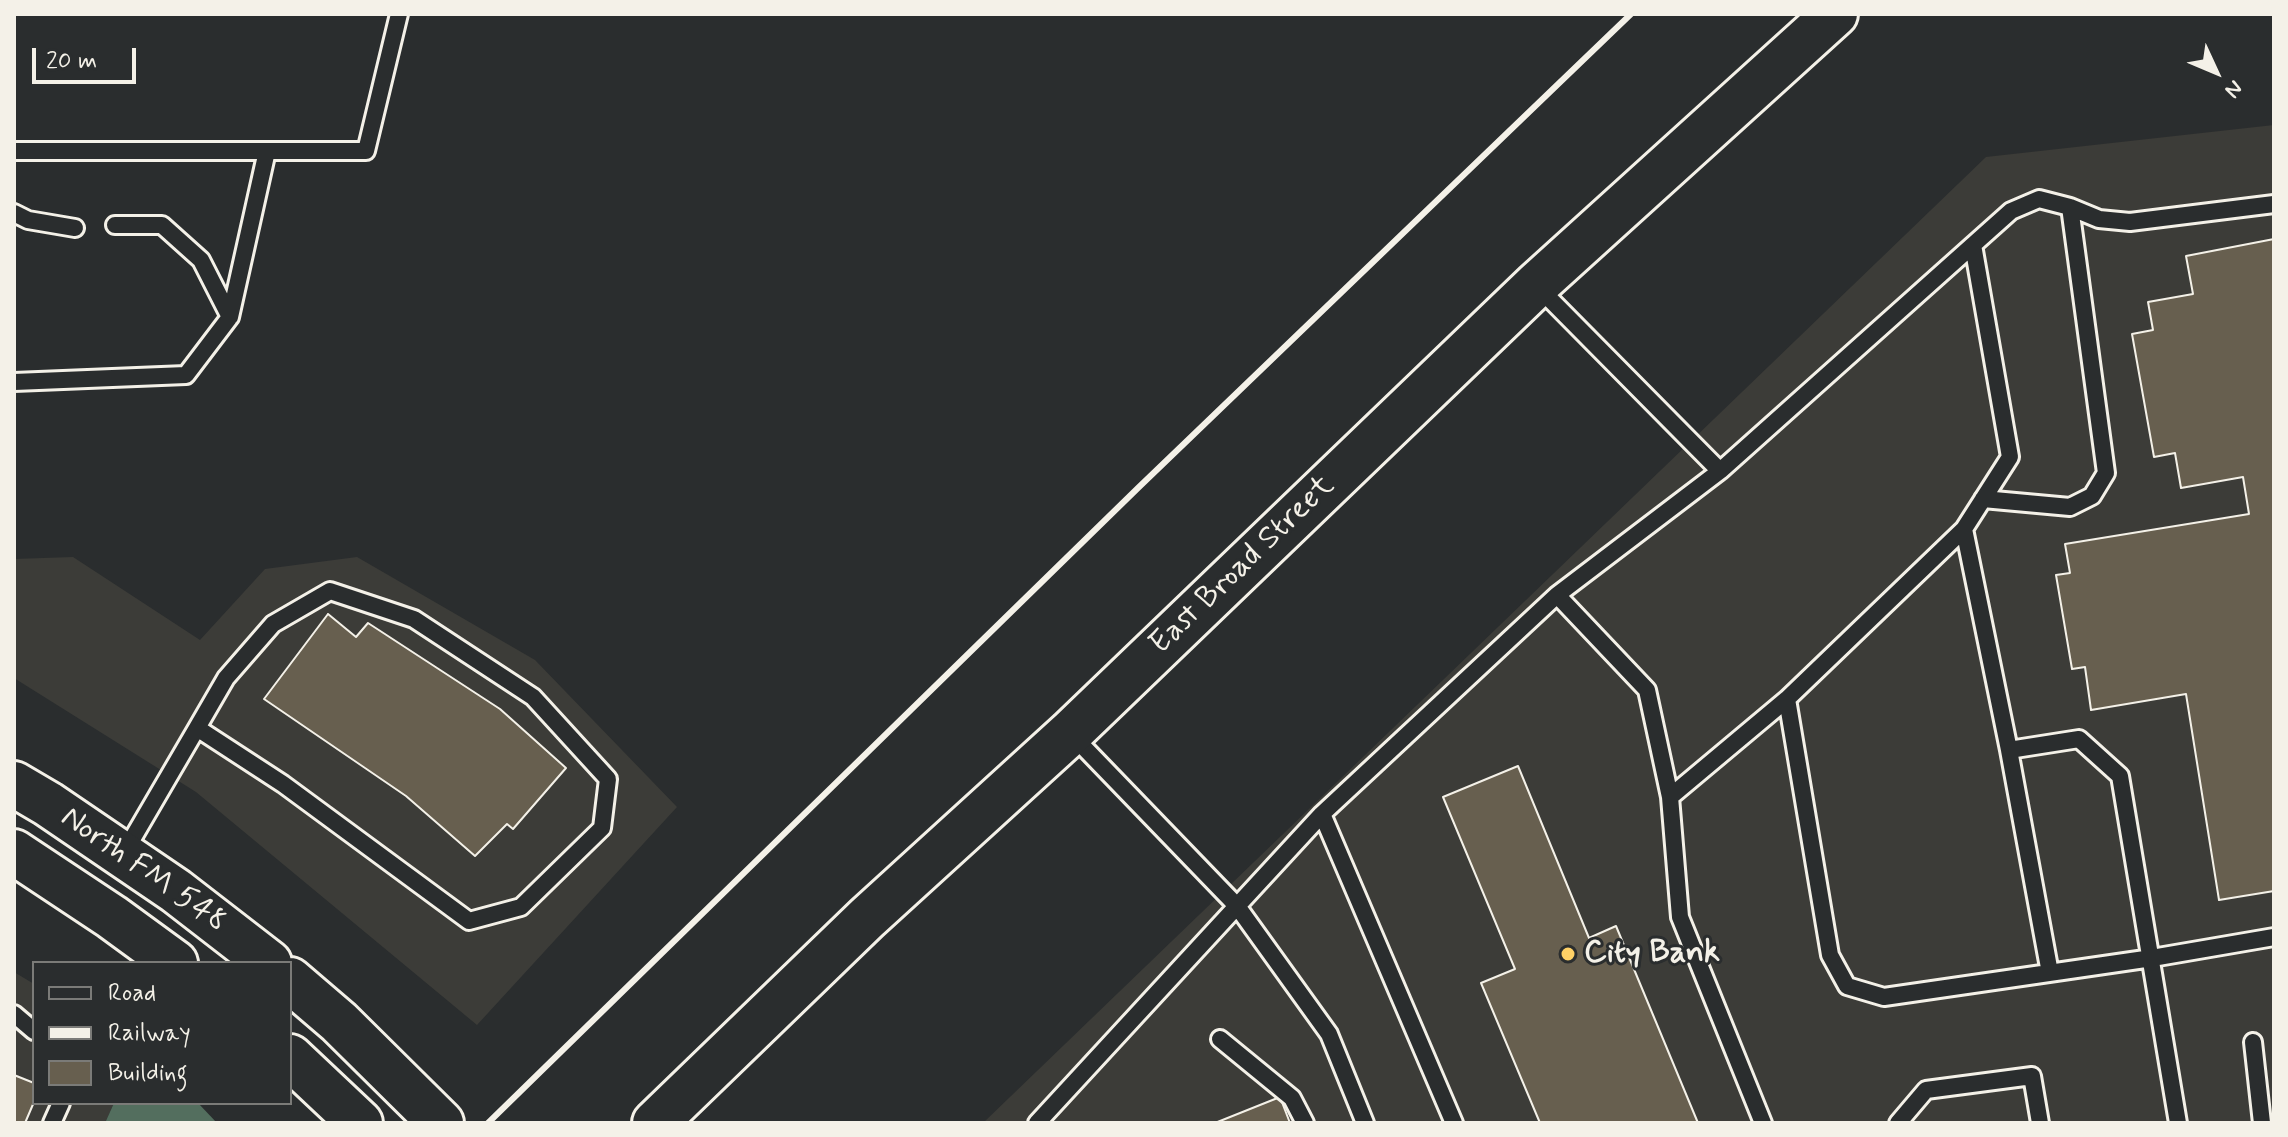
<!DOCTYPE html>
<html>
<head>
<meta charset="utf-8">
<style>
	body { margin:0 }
	#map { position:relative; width:2288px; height:1137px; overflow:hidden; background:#2a2d2e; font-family:Mynerve,sans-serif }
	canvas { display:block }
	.frame { position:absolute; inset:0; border:16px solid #f4f1e8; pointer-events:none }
	.legend { position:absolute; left:32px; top:961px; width:260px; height:144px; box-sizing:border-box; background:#2a2d2e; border:2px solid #7b7b78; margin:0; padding:10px 14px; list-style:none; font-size:24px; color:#f4f1e8 }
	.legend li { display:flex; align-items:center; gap:16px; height:40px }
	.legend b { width:40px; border:2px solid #7b7b78 }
	.north { position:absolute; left:2176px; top:32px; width:80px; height:80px; -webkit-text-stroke:6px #2a2d2e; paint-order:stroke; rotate:134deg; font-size:22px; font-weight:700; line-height:32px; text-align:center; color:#f4f1e8 }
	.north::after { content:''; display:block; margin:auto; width:28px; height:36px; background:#f4f1e8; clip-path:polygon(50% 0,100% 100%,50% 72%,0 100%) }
	.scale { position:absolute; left:32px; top:48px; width:104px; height:36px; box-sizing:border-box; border:4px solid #f4f1e8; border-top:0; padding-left:10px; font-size:24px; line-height:28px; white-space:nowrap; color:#f4f1e8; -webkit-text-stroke:6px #2a2d2e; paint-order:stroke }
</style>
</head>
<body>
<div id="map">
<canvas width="2288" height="1137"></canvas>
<div class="frame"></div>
<ul class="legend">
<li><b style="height:10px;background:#2a2d2e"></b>Road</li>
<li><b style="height:10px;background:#f4f1e8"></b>Railway</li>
<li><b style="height:22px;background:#675f4f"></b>Building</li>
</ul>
<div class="north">N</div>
<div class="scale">20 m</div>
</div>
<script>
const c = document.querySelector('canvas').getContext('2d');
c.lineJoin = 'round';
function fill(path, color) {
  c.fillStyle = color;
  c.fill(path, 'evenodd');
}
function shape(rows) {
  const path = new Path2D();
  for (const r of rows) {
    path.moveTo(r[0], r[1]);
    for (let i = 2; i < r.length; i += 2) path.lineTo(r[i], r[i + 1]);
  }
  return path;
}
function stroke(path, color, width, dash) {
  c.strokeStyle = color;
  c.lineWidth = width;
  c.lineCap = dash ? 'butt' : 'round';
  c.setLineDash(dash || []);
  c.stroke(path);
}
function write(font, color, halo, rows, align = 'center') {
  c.font = font + ' Mynerve,sans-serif';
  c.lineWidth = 6;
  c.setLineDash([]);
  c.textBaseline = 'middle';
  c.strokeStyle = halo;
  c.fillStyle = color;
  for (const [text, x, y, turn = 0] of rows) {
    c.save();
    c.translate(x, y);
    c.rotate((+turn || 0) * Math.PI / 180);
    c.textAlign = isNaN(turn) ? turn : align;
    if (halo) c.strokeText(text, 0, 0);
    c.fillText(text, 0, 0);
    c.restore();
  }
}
const built = shape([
	[2274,125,2274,1123,983,1123,1986,157],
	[73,557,200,640,265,569,357,557,535,660,677,807,477,1025,196,792,14,678,14,559],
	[14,972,34,984,34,1103,114,1103,105,1123,14,1123]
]);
const green = shape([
	[114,1103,198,1103,217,1123,105,1123]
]);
const building = shape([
	[2274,239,2274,891,2219,900,2186,694,2091,710,2085,667,2072,669,2056,575,2070,573,2065,544,2249,514,2243,477,2181,488,2175,453,2154,457,2132,334,2153,330,2148,302,2193,294,2186,256,2274,239],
	[328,614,356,637,368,623,500,709,566,768,513,829,507,824,475,856,406,796,264,699,328,614],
	[1518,766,1589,938,1616,926,1698,1123,1540,1123,1481,983,1515,969,1443,797,1518,766],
	[14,1075,34,1083,34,1102,25,1123,14,1123,14,1075],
	[1280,1097,1290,1123,1215,1123,1280,1097]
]);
const lane = shape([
	[14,151,366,151,399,14],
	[14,213,28,220,75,228],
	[115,225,162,225,201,260,230,317],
	[14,382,186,375,230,317,267,151],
	[1720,471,2011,211,2039,199,2070,207,2099,219,2130,222,2274,204],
	[1983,499,2070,507,2092,496,2106,473,2070,207],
	[1964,529,2009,750,2079,739,2120,776,2178,1123],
	[1557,595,1647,690,1670,797,1680,917,1763,1123],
	[1787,699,1964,529,2010,457,1973,245],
	[1071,734,1237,906,1329,1034,1365,1123],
	[2009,750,2050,973],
	[1670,797,1787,699,1830,955,1847,986,1884,997,2152,958,2274,937],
	[1322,814,1454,1123],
	[124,853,197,728,226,678,273,624,330,591,414,619,533,697,608,779,602,828,521,907,469,921,283,784,197,728],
	[14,1014,34,1031],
	[1220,1039,1292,1098,1305,1123],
	[2253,1042,2262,1123],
	[52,1123,61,1103],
	[1037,1123,1322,814,1557,595,1720,471,1537,286],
	[1898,1123,1926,1090,2032,1076,2040,1123]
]);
const secondary = shape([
	[14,784,48,804,176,891,269,963],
	[14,852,112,917,175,963],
	[290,980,339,1022,441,1123],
	[290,1057,360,1123],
	[655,1123,867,918,1070,733,1536,285,1835,14]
]);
const rail = shape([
	[488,1123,1139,487,1631,14]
]);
const markers = [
	[1568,954,8,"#ffd166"]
];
const streetNames = [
	["East Broad Street",1243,566,-44],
	["North FM 548",143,871,35]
];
const poiNames = [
	["City Bank",1584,954]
];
fill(built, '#3c3c38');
fill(green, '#536e5e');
fill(building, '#675f4f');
stroke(building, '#f4f1e8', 2);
stroke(lane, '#f4f1e8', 22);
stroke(secondary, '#f4f1e8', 50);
stroke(lane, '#2a2d2e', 16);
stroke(secondary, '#2a2d2e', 44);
stroke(rail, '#f4f1e8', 6);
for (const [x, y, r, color] of markers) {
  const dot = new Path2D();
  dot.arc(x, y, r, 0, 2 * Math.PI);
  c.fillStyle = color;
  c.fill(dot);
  stroke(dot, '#2a2d2e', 3);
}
write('32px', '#f4f1e8', '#2a2d2e', streetNames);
write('bold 32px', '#f4f1e8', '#2a2d2e', poiNames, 'left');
</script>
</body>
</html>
